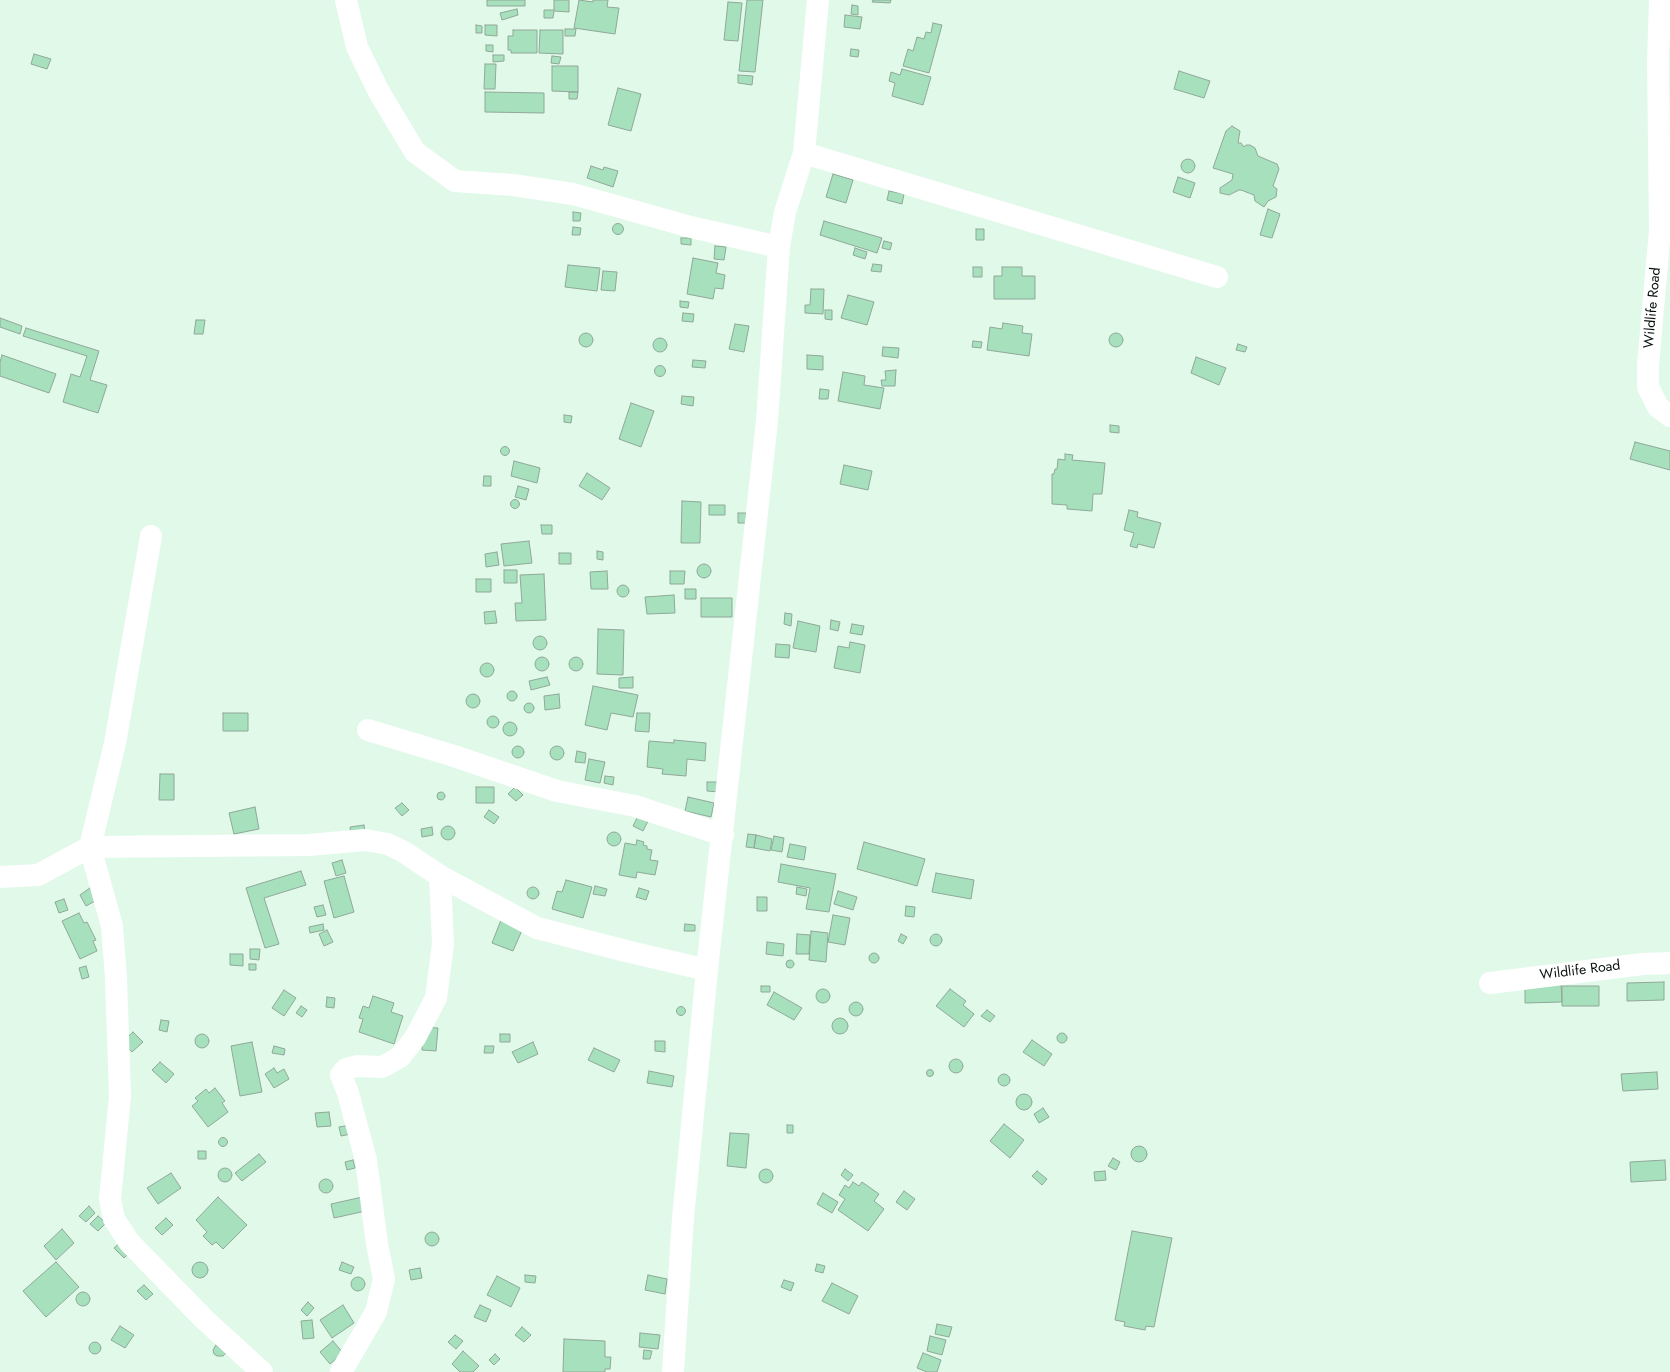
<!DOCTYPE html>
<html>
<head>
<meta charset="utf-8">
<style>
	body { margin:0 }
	canvas { display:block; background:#e0f9e9 }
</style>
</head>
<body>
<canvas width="1670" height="1372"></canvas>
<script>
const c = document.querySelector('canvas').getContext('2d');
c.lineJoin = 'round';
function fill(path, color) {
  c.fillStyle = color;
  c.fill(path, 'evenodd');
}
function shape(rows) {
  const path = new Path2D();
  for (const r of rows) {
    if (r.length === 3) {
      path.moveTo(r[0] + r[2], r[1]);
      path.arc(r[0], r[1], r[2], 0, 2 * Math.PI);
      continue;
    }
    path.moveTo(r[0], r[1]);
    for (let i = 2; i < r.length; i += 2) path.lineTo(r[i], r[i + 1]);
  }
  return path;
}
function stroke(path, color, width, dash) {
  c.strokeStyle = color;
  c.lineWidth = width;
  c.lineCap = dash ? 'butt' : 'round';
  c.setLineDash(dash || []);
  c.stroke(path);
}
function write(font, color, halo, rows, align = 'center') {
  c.font = font + ' Jost,sans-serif';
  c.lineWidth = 3;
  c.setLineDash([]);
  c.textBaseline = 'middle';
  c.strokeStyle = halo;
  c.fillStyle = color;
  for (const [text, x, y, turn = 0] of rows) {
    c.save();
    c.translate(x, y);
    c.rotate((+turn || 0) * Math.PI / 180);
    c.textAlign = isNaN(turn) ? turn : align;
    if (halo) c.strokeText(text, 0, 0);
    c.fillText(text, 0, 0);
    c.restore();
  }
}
const building = shape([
	[487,0,525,0,525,6,487,6,487,0],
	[554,0,569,0,569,12,554,11,553,18,544,18,544,10,554,10,554,0],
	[579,0,593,2,593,0,608,0,607,7,619,8,615,34,574,28,579,0],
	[747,0,763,0,755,72,739,71,747,0],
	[873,0,891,0,890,3,872,2,873,0],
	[728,2,742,3,738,41,724,40,728,2],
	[852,5,858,6,858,15,851,14,852,5],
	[517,9,518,15,502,20,500,13,517,9],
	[845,15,862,17,860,29,844,27,845,15],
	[933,23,942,25,929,73,903,66,908,49,913,51,917,37,924,39,926,32,931,33,933,23],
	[476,25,482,26,482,33,476,33,476,25],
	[485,25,497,25,497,36,485,35,485,25],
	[565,29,576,29,575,36,565,36,565,29],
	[513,30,537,30,537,53,511,53,511,50,508,50,508,36,513,36,513,30],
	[540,30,563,30,563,54,539,53,540,30],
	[486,45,493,45,493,52,486,51,486,45],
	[851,49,859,50,858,57,850,56,851,49],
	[34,54,51,59,47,69,31,64,34,54],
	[493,55,504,55,504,61,493,62,493,55],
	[552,56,561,57,559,64,551,63,552,56],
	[485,64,496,64,495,89,484,89,485,64],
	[552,66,578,66,578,92,552,91,552,66],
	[902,69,931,77,923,105,892,96,895,83,889,81,891,72,900,75,902,69],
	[1179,71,1210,81,1204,98,1174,89,1179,71],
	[738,75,753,76,752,85,738,83,738,75],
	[618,88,641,94,631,131,608,125,618,88],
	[485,92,544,93,544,113,485,112,485,92],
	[569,92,578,92,577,99,569,99,569,92],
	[1232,126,1240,131,1238,143,1241,143,1244,147,1246,145,1250,145,1255,148,1258,156,1277,164,1279,169,1273,186,1277,189,1276,197,1268,201,1264,207,1255,201,1254,195,1241,190,1239,190,1229,195,1220,193,1220,188,1232,180,1233,174,1213,168,1226,131,1232,126],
	[1188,166,7],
	[591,166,603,170,604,167,618,171,613,187,587,178,591,166],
	[833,174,853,180,846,203,826,197,833,174],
	[1178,177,1195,183,1190,198,1173,192,1178,177],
	[889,191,904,194,902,204,887,200,889,191],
	[1268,209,1280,214,1272,238,1260,235,1268,209],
	[573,212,581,213,580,221,573,221,573,212],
	[824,221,882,238,877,253,820,235,824,221],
	[618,229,5.5],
	[573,227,581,228,580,235,572,235,573,227],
	[976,229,984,229,984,240,976,240,976,229],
	[681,238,691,238,691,245,681,244,681,238],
	[884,241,892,243,890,250,882,248,884,241],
	[715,246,726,247,724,260,714,259,715,246],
	[855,248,867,252,865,259,853,255,855,248],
	[693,258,718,263,716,273,725,275,723,289,715,288,713,299,687,294,693,258],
	[873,264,882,265,881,272,871,271,873,264],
	[568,265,600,268,597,291,565,287,568,265],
	[973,267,982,267,982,277,973,277,973,267],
	[1002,267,1022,267,1022,276,1035,276,1035,299,994,299,994,276,1002,276,1002,267],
	[603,271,617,272,615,291,601,290,603,271],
	[811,289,824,289,823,314,805,313,805,305,810,305,811,289],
	[848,295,874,302,867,325,841,318,848,295],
	[680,301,689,302,688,308,680,307,680,301],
	[825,310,832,310,832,320,825,319,825,310],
	[683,313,694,314,693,322,682,321,683,313],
	[0,318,22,326,20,334,0,327,0,318],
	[196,320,205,320,203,334,194,334,196,320],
	[1003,323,1023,326,1022,333,1032,334,1029,356,987,350,990,327,1002,329,1003,323],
	[735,324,749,326,744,352,729,349,735,324],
	[26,328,99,351,90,380,107,385,98,413,63,402,71,374,80,377,87,356,23,336,26,328],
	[1116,340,7],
	[586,340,7],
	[660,345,7],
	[973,341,982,342,981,348,972,347,973,341],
	[1238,344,1247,347,1245,352,1236,350,1238,344],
	[883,347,899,348,898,358,882,356,883,347],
	[2,355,56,374,49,393,0,376,0,362,2,355],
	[807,355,823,356,823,370,807,369,807,355],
	[1196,357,1226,368,1219,385,1191,373,1196,357],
	[693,360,706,361,705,368,692,367,693,360],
	[660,371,5.5],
	[896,370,895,386,882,386,881,380,886,380,885,371,896,370],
	[843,372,865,376,864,385,884,388,880,409,838,401,843,372],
	[820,389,829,390,828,399,819,399,820,389],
	[682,396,694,397,693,406,681,404,682,396],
	[631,403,654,411,641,447,619,439,631,403],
	[564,415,572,416,571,423,564,422,564,415],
	[1110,425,1119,426,1119,433,1110,432,1110,425],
	[1635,442,1670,451,1670,470,1630,459,1635,442],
	[505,451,4.5],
	[1065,454,1073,455,1072,460,1105,463,1102,494,1093,494,1092,511,1067,509,1067,505,1052,504,1052,474,1054,474,1055,469,1057,469,1058,459,1065,460,1065,454],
	[514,461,540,468,537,483,511,476,514,461],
	[844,465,872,471,868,490,840,484,844,465],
	[587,473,610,488,602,500,579,486,587,473],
	[484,476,491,476,491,486,483,486,484,476],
	[518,486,529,489,526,500,515,497,518,486],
	[515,504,4.5],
	[682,501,701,502,700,543,681,543,682,501],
	[709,505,725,505,725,515,709,515,709,505],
	[1129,510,1138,512,1137,517,1161,523,1154,548,1138,544,1137,548,1130,546,1134,533,1124,530,1129,510],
	[738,513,746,513,746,523,738,523,738,513],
	[541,525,552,525,552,534,542,534,541,525],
	[529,541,532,563,504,566,501,544,529,541],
	[597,551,603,552,603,560,597,559,597,551],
	[497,552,499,565,486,567,485,554,497,552],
	[559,553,571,553,571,564,559,564,559,553],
	[704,571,7],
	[504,570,517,570,517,583,504,583,504,570],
	[607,571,608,589,591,589,590,572,607,571],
	[670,571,685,571,684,584,670,584,670,571],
	[544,574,546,620,516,621,515,603,522,603,520,575,544,574],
	[476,579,491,579,491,592,476,592,476,579],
	[623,591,6],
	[685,589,696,589,696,599,685,599,685,589],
	[674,595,675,613,647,614,645,597,674,595],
	[701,598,732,598,732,617,701,617,701,598],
	[495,611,497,623,485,624,484,612,495,611],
	[785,613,792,614,791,626,784,624,785,613],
	[831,620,840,622,838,631,830,629,831,620],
	[798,621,820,626,816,652,793,648,798,621],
	[852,624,864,626,862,635,850,633,852,624],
	[598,629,624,630,623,675,597,674,598,629],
	[540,643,7],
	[850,642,865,645,860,673,834,668,838,646,849,648,850,642],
	[776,644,790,645,789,658,775,657,776,644],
	[576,664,7],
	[542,664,7],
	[487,670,7],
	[547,677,550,685,531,690,529,681,547,677],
	[633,677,633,688,619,688,619,678,633,677],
	[593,686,638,695,633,717,611,713,607,730,585,725,593,686],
	[512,696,5],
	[559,694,560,708,545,710,544,696,559,694],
	[473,701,7],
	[529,708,5],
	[223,713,248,713,248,731,223,731,223,713],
	[637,713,650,713,649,732,635,731,637,713],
	[493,722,6],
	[510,729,7],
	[674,740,706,743,705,761,687,759,686,776,662,774,663,769,647,767,649,741,674,743,674,740],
	[518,752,6],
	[557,753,7],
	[577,751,586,753,585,763,575,762,577,751],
	[589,759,605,762,600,783,585,780,589,759],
	[160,774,174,774,174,800,159,800,160,774],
	[605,776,614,777,613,785,604,783,605,776],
	[707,782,719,782,719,792,707,791,707,782],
	[476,787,494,787,494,803,476,803,476,787],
	[515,787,523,795,516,801,508,794,515,787],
	[441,796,4],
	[688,797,714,803,711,817,685,811,688,797],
	[402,803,409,810,402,816,395,808,402,803],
	[255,807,259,829,234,834,229,813,255,807],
	[489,810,499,817,494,824,484,817,489,810],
	[638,816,648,821,643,831,633,826,638,816],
	[364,825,365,834,351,836,350,827,364,825],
	[448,833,7],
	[432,827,433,835,422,837,421,829,432,827],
	[614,839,7],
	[748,834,756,835,754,848,746,847,748,834],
	[756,835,772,839,770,851,754,848,756,835],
	[774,836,784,838,782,852,771,850,774,836],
	[637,840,644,842,643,845,647,846,647,849,652,850,650,860,658,861,655,875,637,872,636,878,619,875,625,843,636,845,637,840],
	[864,842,925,859,917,886,857,869,864,842],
	[790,844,806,847,804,860,787,857,790,844],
	[342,860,346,873,336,876,332,863,342,860],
	[781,864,836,874,829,912,806,909,810,888,778,882,781,864],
	[301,871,306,885,264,898,279,944,265,948,246,888,301,871],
	[936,873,974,880,971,899,932,892,936,873],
	[344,876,354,912,334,918,324,881,344,876],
	[566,880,592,887,583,918,552,909,557,891,562,892,566,880],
	[595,886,607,889,605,896,593,894,595,886],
	[533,893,6],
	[797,887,807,889,806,896,796,894,797,887],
	[90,888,97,900,86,906,80,895,90,888],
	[639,888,649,891,646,900,636,897,639,888],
	[838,891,857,897,853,910,834,904,838,891],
	[757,897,767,897,767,911,757,911,757,897],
	[64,899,68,910,59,913,55,902,64,899],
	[323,905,326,915,317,917,314,907,323,905],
	[906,906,915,907,914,917,905,916,906,906],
	[79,913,84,923,87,922,96,940,93,941,97,951,80,959,62,921,79,913],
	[833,915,850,918,845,945,828,942,833,915],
	[501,920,523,928,513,951,492,943,501,920],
	[323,924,324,930,310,933,309,927,323,924],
	[685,924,695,925,695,931,684,931,685,924],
	[327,930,333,942,324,946,319,934,327,930],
	[811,931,828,933,826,962,809,960,811,931],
	[797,934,810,935,809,954,796,954,797,934],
	[901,934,907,937,903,944,898,941,901,934],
	[936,940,6],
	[767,942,784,944,783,956,766,954,767,942],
	[250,949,260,949,259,960,250,959,250,949],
	[874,958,5],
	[230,954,243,954,243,966,230,965,230,954],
	[790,964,4],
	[249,964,256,964,256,970,249,970,249,964],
	[86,966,89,977,82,979,79,968,86,966],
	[1664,982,1664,1000,1627,1001,1627,983,1664,982],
	[1561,983,1562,1002,1525,1003,1525,985,1561,983],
	[761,986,770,986,770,992,761,992,761,986],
	[1562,986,1599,986,1599,1006,1562,1006,1562,986],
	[950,989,966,1001,963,1005,974,1014,964,1027,936,1006,950,989],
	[823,996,7],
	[284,990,296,998,284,1016,272,1008,284,990],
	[774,992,802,1008,794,1020,767,1005,774,992],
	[373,996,394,1003,391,1012,403,1016,394,1044,359,1032,363,1019,359,1018,363,1006,369,1008,373,996],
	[327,997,335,998,334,1008,326,1007,327,997],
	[856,1009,7],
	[301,1006,307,1010,302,1017,296,1013,301,1006],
	[681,1011,4.5],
	[987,1010,995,1016,990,1022,981,1016,987,1010],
	[840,1026,8],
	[161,1020,169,1021,167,1032,159,1030,161,1020],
	[423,1027,438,1028,436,1051,422,1050,423,1027],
	[133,1032,143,1042,132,1052,122,1042,133,1032],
	[1062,1038,5],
	[202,1041,7],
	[500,1034,510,1034,510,1042,500,1042,500,1034],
	[1032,1040,1052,1054,1044,1066,1023,1052,1032,1040],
	[655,1041,665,1041,665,1052,655,1051,655,1041],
	[252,1042,262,1092,240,1096,231,1046,252,1042],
	[533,1042,538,1054,518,1063,512,1052,533,1042],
	[274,1046,285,1049,284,1055,272,1053,274,1046],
	[485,1046,494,1046,493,1053,484,1053,485,1046],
	[594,1048,620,1060,614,1072,588,1060,594,1048],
	[956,1066,7],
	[160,1062,174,1074,166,1083,152,1070,160,1062],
	[274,1068,277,1073,284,1069,289,1079,274,1088,265,1074,274,1068],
	[930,1073,3.5],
	[649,1071,674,1076,672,1087,647,1083,649,1071],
	[1657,1072,1658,1089,1623,1091,1621,1074,1657,1072],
	[1004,1080,6],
	[215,1088,225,1101,222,1103,228,1112,208,1127,192,1106,198,1101,195,1098,206,1089,209,1093,215,1088],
	[1024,1102,8],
	[1043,1108,1049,1117,1039,1123,1034,1114,1043,1108],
	[329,1112,331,1126,317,1127,315,1113,329,1112],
	[1004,1124,1024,1140,1010,1158,990,1141,1004,1124],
	[350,1125,351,1134,341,1136,339,1127,350,1125],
	[787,1125,793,1125,793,1133,787,1133,787,1125],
	[730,1133,749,1134,746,1168,727,1166,730,1133],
	[223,1142,4.5],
	[1139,1154,8],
	[198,1151,206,1151,206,1159,198,1159,198,1151],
	[259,1154,266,1162,242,1181,235,1173,259,1154],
	[1113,1158,1120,1162,1116,1170,1108,1166,1113,1158],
	[353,1160,355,1168,347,1170,345,1162,353,1160],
	[1665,1160,1666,1180,1631,1182,1630,1162,1665,1160],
	[225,1175,7],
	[766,1176,7],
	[845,1169,853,1175,848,1181,841,1175,845,1169],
	[1037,1171,1047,1179,1042,1185,1032,1176,1037,1171],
	[1105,1171,1106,1180,1095,1181,1094,1172,1105,1171],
	[171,1173,181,1188,158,1204,147,1188,171,1173],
	[326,1186,7],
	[853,1182,859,1186,862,1182,879,1194,874,1201,884,1209,868,1231,838,1210,845,1199,839,1195,845,1185,849,1188,853,1182],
	[904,1191,915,1199,907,1210,896,1202,904,1191],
	[823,1193,838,1202,832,1213,817,1204,823,1193],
	[367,1196,370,1210,334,1218,331,1204,367,1196],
	[218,1197,247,1225,223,1249,216,1242,212,1245,203,1236,207,1232,196,1220,218,1197],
	[89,1206,95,1213,86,1222,79,1216,89,1206],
	[98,1216,106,1223,98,1231,90,1224,98,1216],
	[166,1218,173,1225,162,1235,155,1228,166,1218],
	[62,1229,74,1243,56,1260,44,1246,62,1229],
	[1132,1231,1172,1238,1154,1327,1146,1326,1145,1330,1124,1326,1125,1322,1115,1320,1132,1231],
	[432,1239,7],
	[124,1239,134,1249,124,1258,114,1248,124,1239],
	[200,1270,8],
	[56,1262,79,1287,46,1317,23,1291,56,1262],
	[342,1262,354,1267,351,1274,339,1270,342,1262],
	[817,1264,825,1266,823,1273,815,1271,817,1264],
	[420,1268,422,1278,411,1280,409,1270,420,1268],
	[525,1275,536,1276,535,1283,525,1282,525,1275],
	[648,1275,667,1279,665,1294,645,1290,648,1275],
	[497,1276,520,1288,511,1307,487,1295,497,1276],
	[358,1284,7],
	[784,1280,794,1283,791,1291,781,1287,784,1280],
	[832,1283,858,1296,849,1314,822,1301,832,1283],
	[144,1285,153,1294,146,1300,137,1291,144,1285],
	[83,1299,7],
	[308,1302,314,1308,307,1316,301,1310,308,1302],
	[343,1305,354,1323,332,1338,320,1320,343,1305],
	[480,1305,491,1310,486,1322,474,1317,480,1305],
	[312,1320,314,1338,303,1339,301,1321,312,1320],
	[937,1324,952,1327,949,1337,935,1334,937,1324],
	[120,1326,134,1335,125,1348,111,1340,120,1326],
	[522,1327,531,1335,524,1342,515,1335,522,1327],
	[640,1333,660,1335,658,1349,639,1347,640,1333],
	[455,1335,463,1341,456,1349,448,1342,455,1335],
	[930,1336,946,1340,942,1355,927,1351,930,1336],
	[564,1339,605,1341,605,1357,611,1357,610,1369,605,1369,605,1372,563,1372,564,1339],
	[333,1341,343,1353,330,1364,320,1352,333,1341],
	[95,1348,6],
	[216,1345,226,1353,223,1356,217,1356,214,1354,213,1350,216,1345],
	[644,1350,652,1351,650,1359,643,1359,644,1350],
	[463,1351,479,1366,473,1372,460,1372,452,1364,463,1351],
	[923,1353,941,1360,937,1372,927,1372,917,1368,923,1353],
	[495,1354,500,1359,494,1365,489,1360,495,1354]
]);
const minor = shape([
	[346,0,357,47,379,92,415,152,455,181,513,185,573,194,691,227,779,247],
	[1660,0,1658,62,1660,230,1648,365,1648,387,1658,407,1670,416],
	[804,153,1217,277],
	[151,536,115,743,90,847,112,926,116,978,120,1096,110,1199,114,1219,129,1242,204,1319,262,1372],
	[368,730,454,756,557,791,635,806,723,835],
	[0,877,38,875,90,847,309,845,365,840,388,844,404,852,440,876,537,928,626,951,707,970],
	[1490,983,1643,964,1670,963],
	[341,1372,376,1312,384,1279,377,1244,366,1160,348,1093,341,1075,346,1069,357,1066,382,1067,400,1057,415,1038,436,998,443,944,440,876],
	[673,1372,683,1218,707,970,767,421,779,247,785,212,804,153,818,0]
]);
const streetNames = [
	["Wildlife Road",1653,308,-85],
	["Wildlife Road",1580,971,-7]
];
fill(building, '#a6e0bd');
stroke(building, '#90a899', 1);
stroke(minor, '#fff', 22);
write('14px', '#08110c', '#fff', streetNames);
</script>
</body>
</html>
